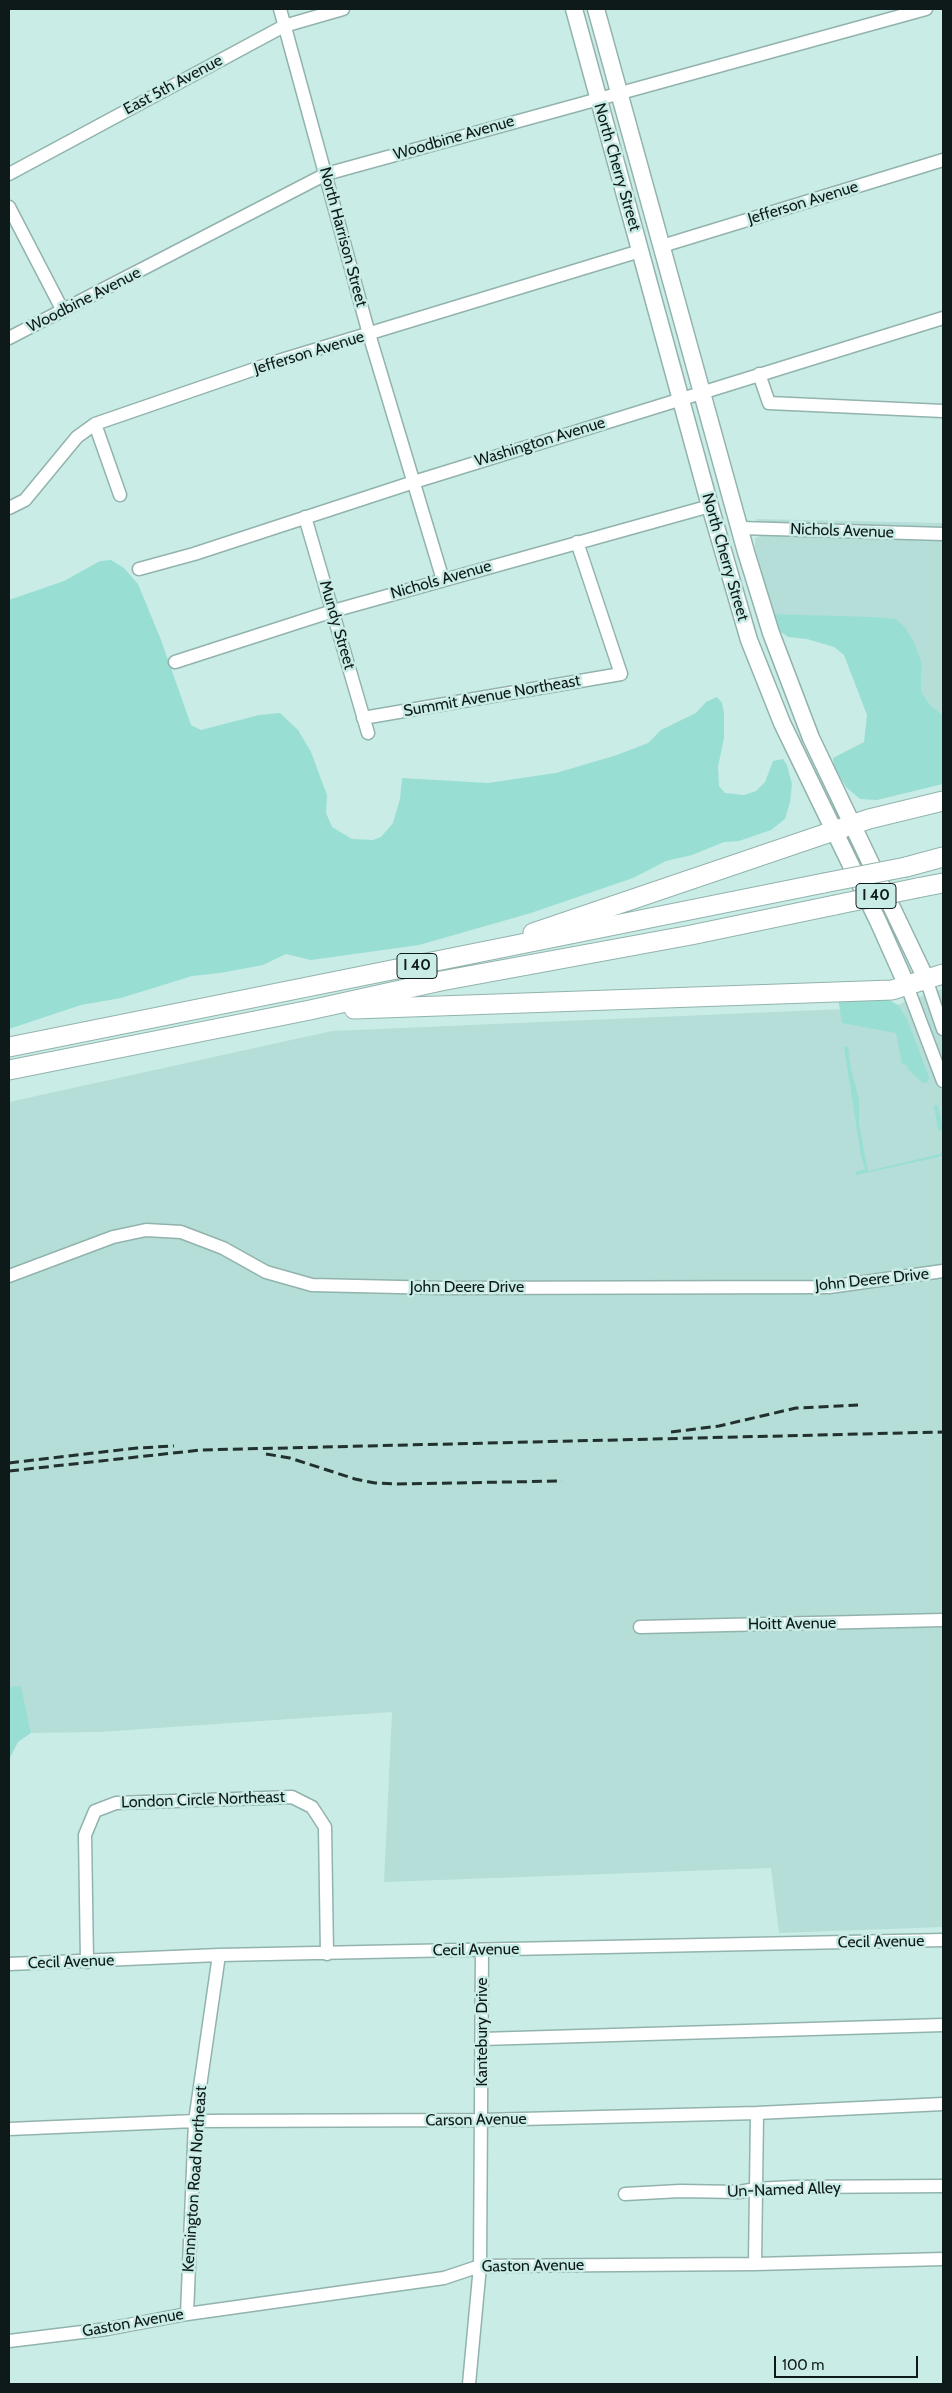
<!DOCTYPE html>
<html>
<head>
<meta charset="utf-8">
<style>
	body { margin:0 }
	#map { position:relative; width:952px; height:2393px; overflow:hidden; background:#caece6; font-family:Cabin,sans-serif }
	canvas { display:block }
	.frame { position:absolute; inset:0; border:10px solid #0e1a19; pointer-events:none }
	.scale { position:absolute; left:774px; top:2356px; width:144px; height:22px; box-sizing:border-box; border:2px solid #0e1a19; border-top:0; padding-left:6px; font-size:15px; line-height:18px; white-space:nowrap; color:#0e1a19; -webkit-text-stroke:4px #caece6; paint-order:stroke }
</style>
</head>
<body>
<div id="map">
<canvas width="952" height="2393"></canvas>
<div class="frame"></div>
<div class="scale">100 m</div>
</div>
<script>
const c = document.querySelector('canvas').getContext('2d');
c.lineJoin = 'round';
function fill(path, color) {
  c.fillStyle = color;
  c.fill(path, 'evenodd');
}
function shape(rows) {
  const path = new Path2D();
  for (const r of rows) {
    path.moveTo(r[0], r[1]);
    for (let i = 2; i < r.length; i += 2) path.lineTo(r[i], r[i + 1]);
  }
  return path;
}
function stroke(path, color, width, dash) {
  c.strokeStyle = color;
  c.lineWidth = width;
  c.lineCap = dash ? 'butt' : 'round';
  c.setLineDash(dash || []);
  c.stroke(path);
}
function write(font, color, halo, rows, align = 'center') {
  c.font = font + ' Cabin,sans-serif';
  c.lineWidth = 5;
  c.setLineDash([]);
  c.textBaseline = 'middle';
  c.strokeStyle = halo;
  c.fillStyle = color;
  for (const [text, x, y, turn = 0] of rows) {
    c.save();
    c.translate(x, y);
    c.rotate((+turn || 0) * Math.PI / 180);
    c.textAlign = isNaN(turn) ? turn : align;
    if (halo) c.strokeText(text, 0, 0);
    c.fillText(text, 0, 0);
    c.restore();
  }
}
const built = shape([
	[756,519,943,523,943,715,931,706,921,691,922,664,895,619,773,614,755,547,755,538,762,535],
	[943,989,943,1927,779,1933,771,1868,384,1882,392,1712,99,1732,31,1733,21,1687,9,1687,9,1102,332,1031,891,1007]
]);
const green = shape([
	[111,560,124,568,138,584,161,640,191,725,201,730,259,715,280,713,298,730,311,752,327,795,326,813,332,827,352,839,373,840,381,837,393,823,400,799,402,778,488,783,556,773,617,755,648,743,661,730,696,713,706,702,717,697,722,703,724,713,724,738,718,767,719,786,725,793,744,795,756,791,765,782,773,761,783,759,787,765,792,784,790,802,785,819,771,830,739,841,724,842,692,855,666,861,633,878,531,913,419,945,311,960,286,954,263,965,220,973,192,976,121,998,81,1005,9,1029,9,600,64,581,100,561],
	[773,614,871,617,895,619,904,626,914,642,922,664,921,691,931,706,943,715,943,784,877,800,860,799,846,787,834,767,833,758,864,742,867,715,844,655,834,647,807,639,788,637,777,629],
	[838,997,885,998,898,1005,906,1017,929,1077,928,1082,923,1083,908,1069,907,1065,902,1064,896,1033,842,1023],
	[844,1046,848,1047,851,1069,859,1099,859,1124,868,1171,940,1154,943,1150,943,1156,856,1175,856,1172,865,1169,861,1156],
	[936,1105,938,1106,943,1126,941,1131,938,1129,934,1106],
	[21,1686,31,1733,18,1742,9,1760,9,1768,9,1687]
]);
const minor = shape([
	[280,9,369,334,443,580],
	[9,174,284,26,343,9],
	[9,207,63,311],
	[662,246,943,160],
	[9,338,326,174,926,9],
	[759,374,769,403,943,411],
	[95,424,120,495],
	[9,508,25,500,77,437,95,424,275,362,640,251],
	[305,517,368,733],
	[740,528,943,534],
	[139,569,194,554,414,482,943,318],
	[175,662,333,611,710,506],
	[363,718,621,674,577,542],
	[926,979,943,1029],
	[907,986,943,1081],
	[9,1276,113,1237,146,1230,181,1232,223,1248,266,1272,312,1285,443,1288,829,1287,943,1271],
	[640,1627,943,1620],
	[87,1962,85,1835,95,1811,116,1803,292,1797,312,1807,325,1827,327,1954],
	[9,1964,219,1955,943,1940],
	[482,2039,943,2025],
	[9,2129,195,2121,482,2120,757,2113,943,2104],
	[625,2194,680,2191,739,2192,756,2189,793,2187,943,2186],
	[755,2264,757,2113],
	[187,2314,195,2121,219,1955],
	[9,2341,107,2329,187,2314,444,2278,480,2266,755,2264,943,2259],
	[469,2384,480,2266,482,1950]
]);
const major = shape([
	[574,9,710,506,749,640,782,723,878,921,907,986],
	[596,9,746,552,771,633,811,738,926,979]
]);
const highway = shape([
	[906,867,943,857],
	[917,888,943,883],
	[533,933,869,819,943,801],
	[354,1009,892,990,943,974],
	[9,1047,824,883],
	[9,1070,310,1010,441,981,691,935,835,905]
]);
const rail = shape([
	[671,1432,719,1426,796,1408,858,1405],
	[266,1454,290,1458,355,1479,375,1483,397,1484,562,1481],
	[9,1463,137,1448,174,1446],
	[9,1471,201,1450,943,1432]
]);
const highwayBridge = shape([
	[824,883,906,867],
	[835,905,917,888]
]);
const shields = [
	[876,896,40],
	[417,966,40]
];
const shieldNames = [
	["I 40",876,896],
	["I 40",417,966]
];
const streetNames = [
	["East 5th Avenue",173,85,-28],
	["Woodbine Avenue",454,138,-16],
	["North Cherry Street",617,167,74],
	["Jefferson Avenue",803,203,-17],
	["North Harrison Street",343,237,75],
	["Woodbine Avenue",84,300,-27],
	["Jefferson Avenue",309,353,-17],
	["Washington Avenue",540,442,-17],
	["Nichols Avenue",842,531,2],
	["North Cherry Street",725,557,74],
	["Nichols Avenue",441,580,-16],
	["Mundy Street",337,625,74],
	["Summit Avenue Northeast",492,696,-10],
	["John Deere Drive",872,1280,-6],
	["John Deere Drive",467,1287],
	["Hoitt Avenue",792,1624,-1],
	["London Circle Northeast",203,1800,-2],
	["Cecil Avenue",881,1942,-1],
	["Cecil Avenue",476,1950,-1],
	["Cecil Avenue",71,1962,-2],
	["Kantebury Drive",482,2032,-90],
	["Carson Avenue",476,2120,-1],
	["Kennington Road Northeast",195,2179,-86],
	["Un-Named Alley",784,2190,-2],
	["Gaston Avenue",533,2266,-1],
	["Gaston Avenue",133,2323,-10]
];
fill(built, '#b4ded7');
fill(green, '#98ded3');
stroke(minor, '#92b3ad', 15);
stroke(major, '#92b3ad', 19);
stroke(highway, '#92b3ad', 21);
stroke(minor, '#fff', 12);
stroke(major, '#fff', 16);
stroke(highway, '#fff', 19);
stroke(rail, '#22302e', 3, [10, 5]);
stroke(highwayBridge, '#92b3ad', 21, []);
stroke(highwayBridge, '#fff', 19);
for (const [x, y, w] of shields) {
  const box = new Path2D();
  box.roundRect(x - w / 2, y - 12.5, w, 25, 4);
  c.fillStyle = '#caece6';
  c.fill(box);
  stroke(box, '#0e1a19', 1);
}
write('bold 15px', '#0e1a19', null, shieldNames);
write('16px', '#0e1a19', '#caece6', streetNames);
</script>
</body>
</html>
